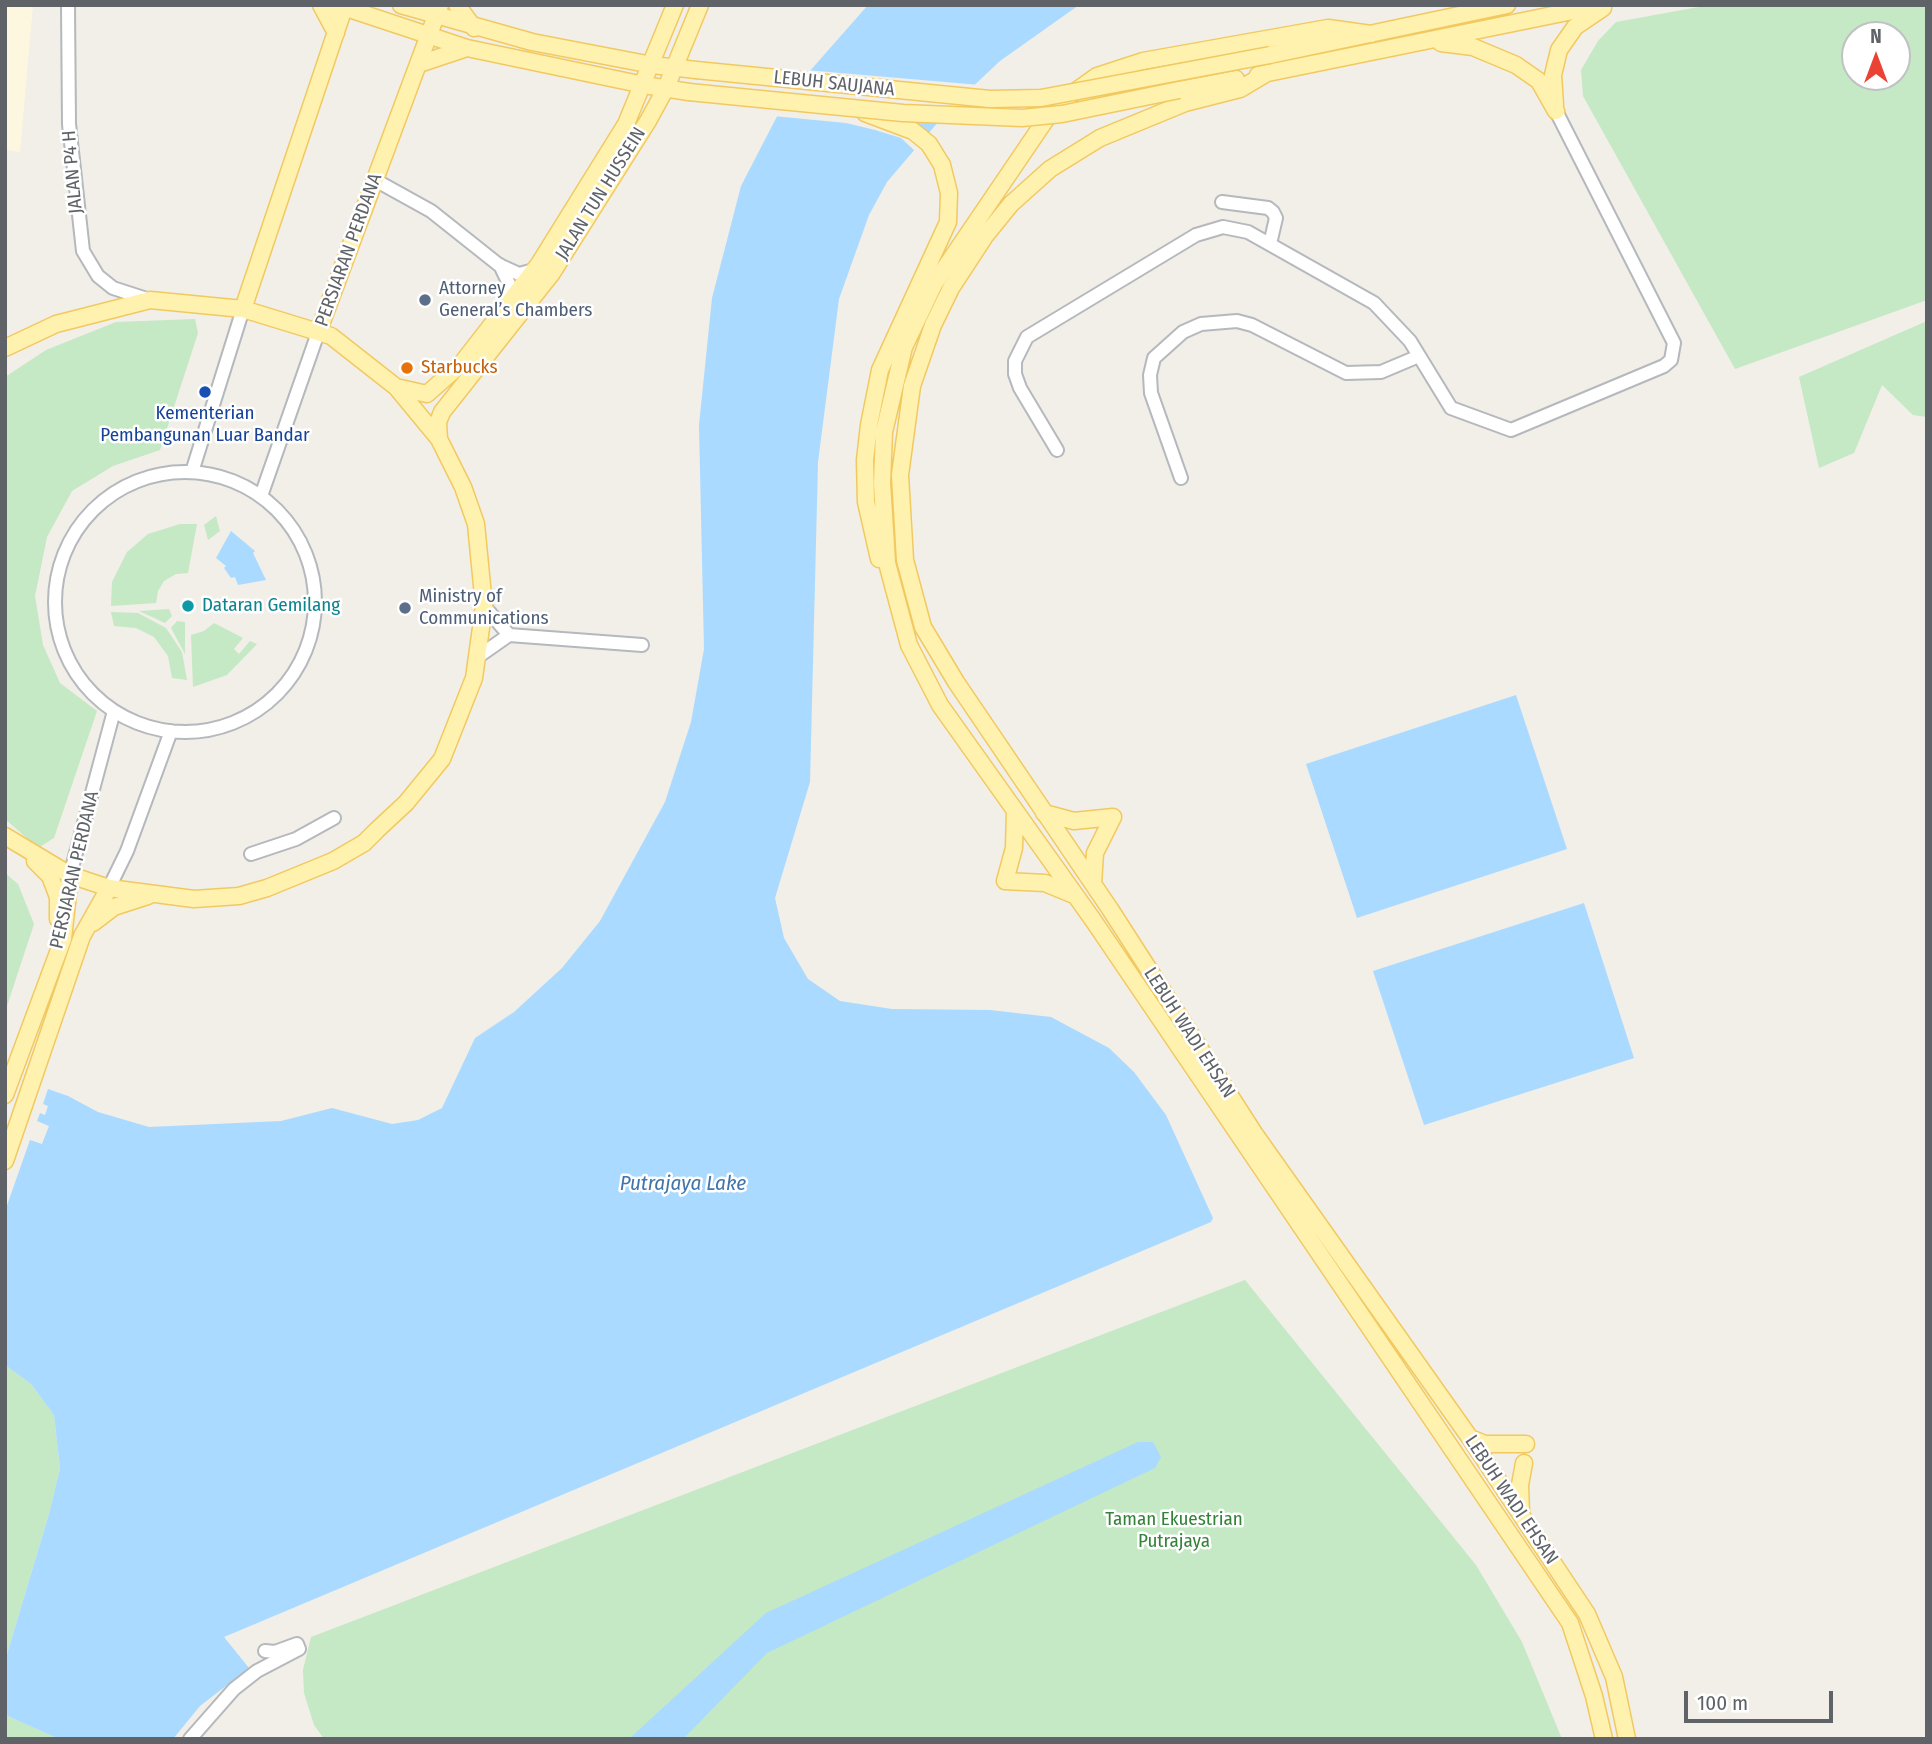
<!DOCTYPE html>
<html>
<head>
<meta charset="utf-8">
<style>
	body { margin:0 }
	#map { position:relative; width:1932px; height:1744px; overflow:hidden; background:#f1efe8; font-family:"Fira Sans Condensed",sans-serif }
	canvas { display:block }
	.frame { position:absolute; inset:0; border:7px solid #5f6368; pointer-events:none }
	.north { position:absolute; left:1841px; top:21px; width:70px; height:70px; box-sizing:border-box; background:#fff; border:2px solid #bfc1c3; border-radius:50%; rotate:0deg; font-size:19px; font-weight:700; line-height:28px; text-align:center; color:#5f6368 }
	.north::after { content:''; display:block; margin:auto; width:24px; height:32px; background:#ea4335; clip-path:polygon(50% 0,100% 100%,50% 72%,0 100%) }
	.scale { position:absolute; left:1684px; top:1691px; width:149px; height:32px; box-sizing:border-box; border:4px solid #5f6368; border-top:0; padding-left:9px; font-size:21px; line-height:24px; white-space:nowrap; color:#5f6368; -webkit-text-stroke:5px #fff; paint-order:stroke }
</style>
</head>
<body>
<div id="map">
<canvas width="1932" height="1744"></canvas>
<div class="frame"></div>
<div class="north">N</div>
<div class="scale">100 m</div>
</div>
<script>
const c = document.querySelector('canvas').getContext('2d');
c.lineJoin = 'round';
function fill(path, color) {
  c.fillStyle = color;
  c.fill(path, 'evenodd');
}
function shape(rows) {
  const path = new Path2D();
  for (const r of rows) {
    if (r.length === 3) {
      path.moveTo(r[0] + r[2], r[1]);
      path.arc(r[0], r[1], r[2], 0, 2 * Math.PI);
      continue;
    }
    path.moveTo(r[0], r[1]);
    for (let i = 2; i < r.length; i += 2) path.lineTo(r[i], r[i + 1]);
  }
  return path;
}
function stroke(path, color, width, dash) {
  c.strokeStyle = color;
  c.lineWidth = width;
  c.lineCap = dash ? 'butt' : 'round';
  c.setLineDash(dash || []);
  c.stroke(path);
}
function write(font, color, halo, rows, align = 'center') {
  c.font = font + ' "Fira Sans Condensed",sans-serif';
  c.lineWidth = 5;
  c.setLineDash([]);
  c.textBaseline = 'middle';
  c.strokeStyle = halo;
  c.fillStyle = color;
  for (const [text, x, y, turn = 0] of rows) {
    c.save();
    c.translate(x, y);
    c.rotate((+turn || 0) * Math.PI / 180);
    c.textAlign = isNaN(turn) ? turn : align;
    if (halo) c.strokeText(text, 0, 0);
    c.fillText(text, 0, 0);
    c.restore();
  }
}
const commercial = shape([
	[5,5,33,5,20,152,5,150]
]);
const green = shape([
	[1710,5,1927,5,1927,300,1735,369,1583,96,1581,70,1598,41,1616,22],
	[1855,35,1897,35,1897,77,1855,77],
	[195,319,198,333,160,450,113,466,72,491,47,537,35,596,43,645,60,683,97,711,54,838,38,848,5,819,5,377,46,350,116,322],
	[1927,321,1927,417,1913,415,1882,385,1854,453,1819,468,1799,377],
	[216,516,220,531,208,540,204,525],
	[180,524,197,524,188,573,176,574,164,581,158,591,156,603,111,606,112,582,127,552,148,534],
	[169,609,172,616,165,623,139,611],
	[111,612,138,613,166,628,182,652,187,680,172,678,168,656,154,637,136,628,114,626],
	[177,621,185,622,185,654,171,628],
	[214,623,243,638,234,649,239,654,250,641,257,644,227,675,193,687,191,635,204,631],
	[5,873,18,884,34,924,5,1012],
	[1245,1280,1476,1565,1522,1642,1562,1739,324,1739,314,1725,304,1693,303,1670,311,1637],
	[5,1365,31,1384,54,1415,60,1468,49,1514,5,1661],
	[5,1714,12,1718,59,1739,5,1739]
]);
const water = shape([
	[868,5,1079,5,1000,61,951,107,887,182,869,215,839,299,818,462,810,782,775,898,784,938,808,979,840,1001,892,1009,990,1010,1051,1017,1109,1048,1134,1072,1166,1115,1213,1218,1211,1222,224,1637,249,1668,200,1706,173,1739,59,1739,12,1718,5,1714,5,1661,49,1514,60,1468,54,1415,31,1384,5,1365,5,1074,68,1096,98,1112,149,1127,281,1121,332,1108,392,1124,418,1120,442,1108,475,1038,514,1012,562,968,600,921,665,802,691,722,704,649,699,425,712,298,741,186,787,97],
	[231,531,255,551,253,553,266,580,238,585,235,577,231,578,224,568,226,566,216,558],
	[1516,695,1567,849,1357,918,1306,764],
	[1584,903,1634,1058,1424,1125,1373,971],
	[1138,1442,1153,1442,1161,1457,1155,1468,767,1653,683,1739,629,1739,766,1613]
]);
const pier = shape([
	[806,70,980,85,942,123,918,120,914,123,931,136,917,153,901,138,875,130,846,123,773,116,784,95],
	[5,1071,49,1086,43,1104,48,1106,45,1115,40,1113,37,1121,49,1126,42,1144,30,1140,5,1211]
]);
const minor = shape([
	[68,5,69,124,83,251,98,276,113,288,150,300],
	[375,180,431,211,499,265,519,274,534,270],
	[1222,202,1268,208,1273,212,1276,218,1270,244],
	[500,265,510,286,510,301],
	[1057,450,1020,388,1015,374,1015,361,1027,337,1196,235,1223,227,1248,232,1374,303,1410,341,1451,408,1511,430,1664,366,1671,360,1674,343,1556,111],
	[192,472,243,309],
	[185,602,130],
	[1181,478,1151,393,1150,375,1154,358,1183,332,1201,324,1237,321,1252,325,1346,373,1381,372,1419,356],
	[261,496,319,330],
	[484,606,509,635,642,645],
	[479,656,509,635],
	[251,854,296,839,334,818],
	[70,875,114,711],
	[109,888,127,851,171,731],
	[190,1739,234,1689,257,1671,299,1649,297,1644,275,1652,265,1651]
]);
const major = shape([
	[321,5,336,33],
	[337,5,467,48,644,85,689,92],
	[401,5,532,42,652,65,696,70],
	[457,5,474,28],
	[1371,34,1328,28,1143,61,1097,76,1055,106,934,284,904,347,884,432,882,483,887,563,909,645,940,705,1093,920,1570,1623,1594,1696,1604,1739],
	[1441,43,1473,47,1516,65,1539,81,1556,111],
	[1270,55,1507,5],
	[419,64,467,48],
	[1267,73,1240,89,1185,103,1100,138,1050,169,1011,204,985,236,951,288,933,325,912,386,900,475,905,560,923,627,956,682,1110,909,1254,1133,1470,1438,1587,1614,1614,1677,1627,1739],
	[1258,75,1602,5],
	[1179,90,1236,79],
	[1555,105,1553,75,1559,50,1575,27,1603,8],
	[865,113,913,131,929,144,942,165,949,193,948,222,880,370,869,425,865,460,866,502,879,559],
	[243,309,345,5],
	[319,330,440,5],
	[5,348,56,324,150,300,243,309,331,336,396,387,439,439,463,487,476,524,484,606,474,678,442,759,406,803,377,830,364,843,333,861,267,888,239,896,194,899,109,888,70,875,5,836],
	[396,387,427,394,462,363,539,264,626,124,675,5],
	[439,439,438,422,442,412,552,273,648,121,666,88,700,5],
	[1015,811,1014,848,1005,881,1045,883,1074,895],
	[1044,813,1074,821,1113,817],
	[35,861,50,876,58,897,58,919],
	[1093,884,1095,853,1113,817],
	[93,923,114,907,148,896],
	[5,1095,63,939,70,875],
	[5,1161,82,936,109,888],
	[1470,1438,1485,1444,1526,1444],
	[1521,1513,1520,1485,1524,1463]
]);
const majorBridge = shape([
	[696,70,990,99,1041,98,1270,55],
	[689,92,903,113,1022,118,1062,114,1179,90]
]);
const markers = [
	[425,300,7,"#5c6f8a"],
	[407,368,7,"#e8710a"],
	[205,392,7,"#1a4fb4"],
	[188,606,7,"#0f9aa8"],
	[405,608,7,"#5c6f8a"]
];
const streetNames = [
	["LEBUH SAUJANA",834,84,6],
	["JALAN P4 H",73,172,-95],
	["JALAN TUN HUSSEIN",601,194,-58],
	["PERSIARAN PERDANA",349,250,-70],
	["PERSIARAN PERDANA",75,870,-77],
	["LEBUH WADI EHSAN",1189,1033,57],
	["LEBUH WADI EHSAN",1511,1500,56]
];
const serviceNames = [
	["Attorney",439,289],
	["General’s Chambers",439,311],
	["Ministry of",419,597],
	["Communications",419,619]
];
const foodNames = [
	["Starbucks",421,368]
];
const transitNames = [
	["Kementerian",205,414],
	["Pembangunan Luar Bandar",205,436]
];
const cultureNames = [
	["Dataran Gemilang",202,606]
];
const parkNames = [
	["Taman Ekuestrian",1174,1520],
	["Putrajaya",1174,1542]
];
const waterNames = [
	["Putrajaya Lake",683,1184]
];
fill(commercial, '#fef7e0');
fill(green, '#c5e8c5');
fill(water, '#aadaff');
fill(pier, '#f1efe8');
stroke(minor, '#b5b8bc', 16);
stroke(major, '#f2c960', 19);
stroke(minor, '#fff', 12);
stroke(major, '#fff2af', 16);
stroke(majorBridge, '#f2c960', 19, []);
stroke(majorBridge, '#fff2af', 16);
for (const [x, y, r, color] of markers) {
  const dot = new Path2D();
  dot.arc(x, y, r, 0, 2 * Math.PI);
  c.fillStyle = color;
  c.fill(dot);
  stroke(dot, '#fff', 2.5);
}
write('19px', '#5f6368', '#fff', streetNames);
write('19px', '#4e5e75', '#fff', serviceNames, 'left');
write('19px', '#c56008', '#fff', foodNames, 'left');
write('19px', '#164399', '#fff', transitNames);
write('19px', '#0d838f', '#fff', cultureNames, 'left');
write('19px', '#348238', '#fff', parkNames);
write('italic 21px', '#4174aa', '#fff', waterNames);
</script>
</body>
</html>
